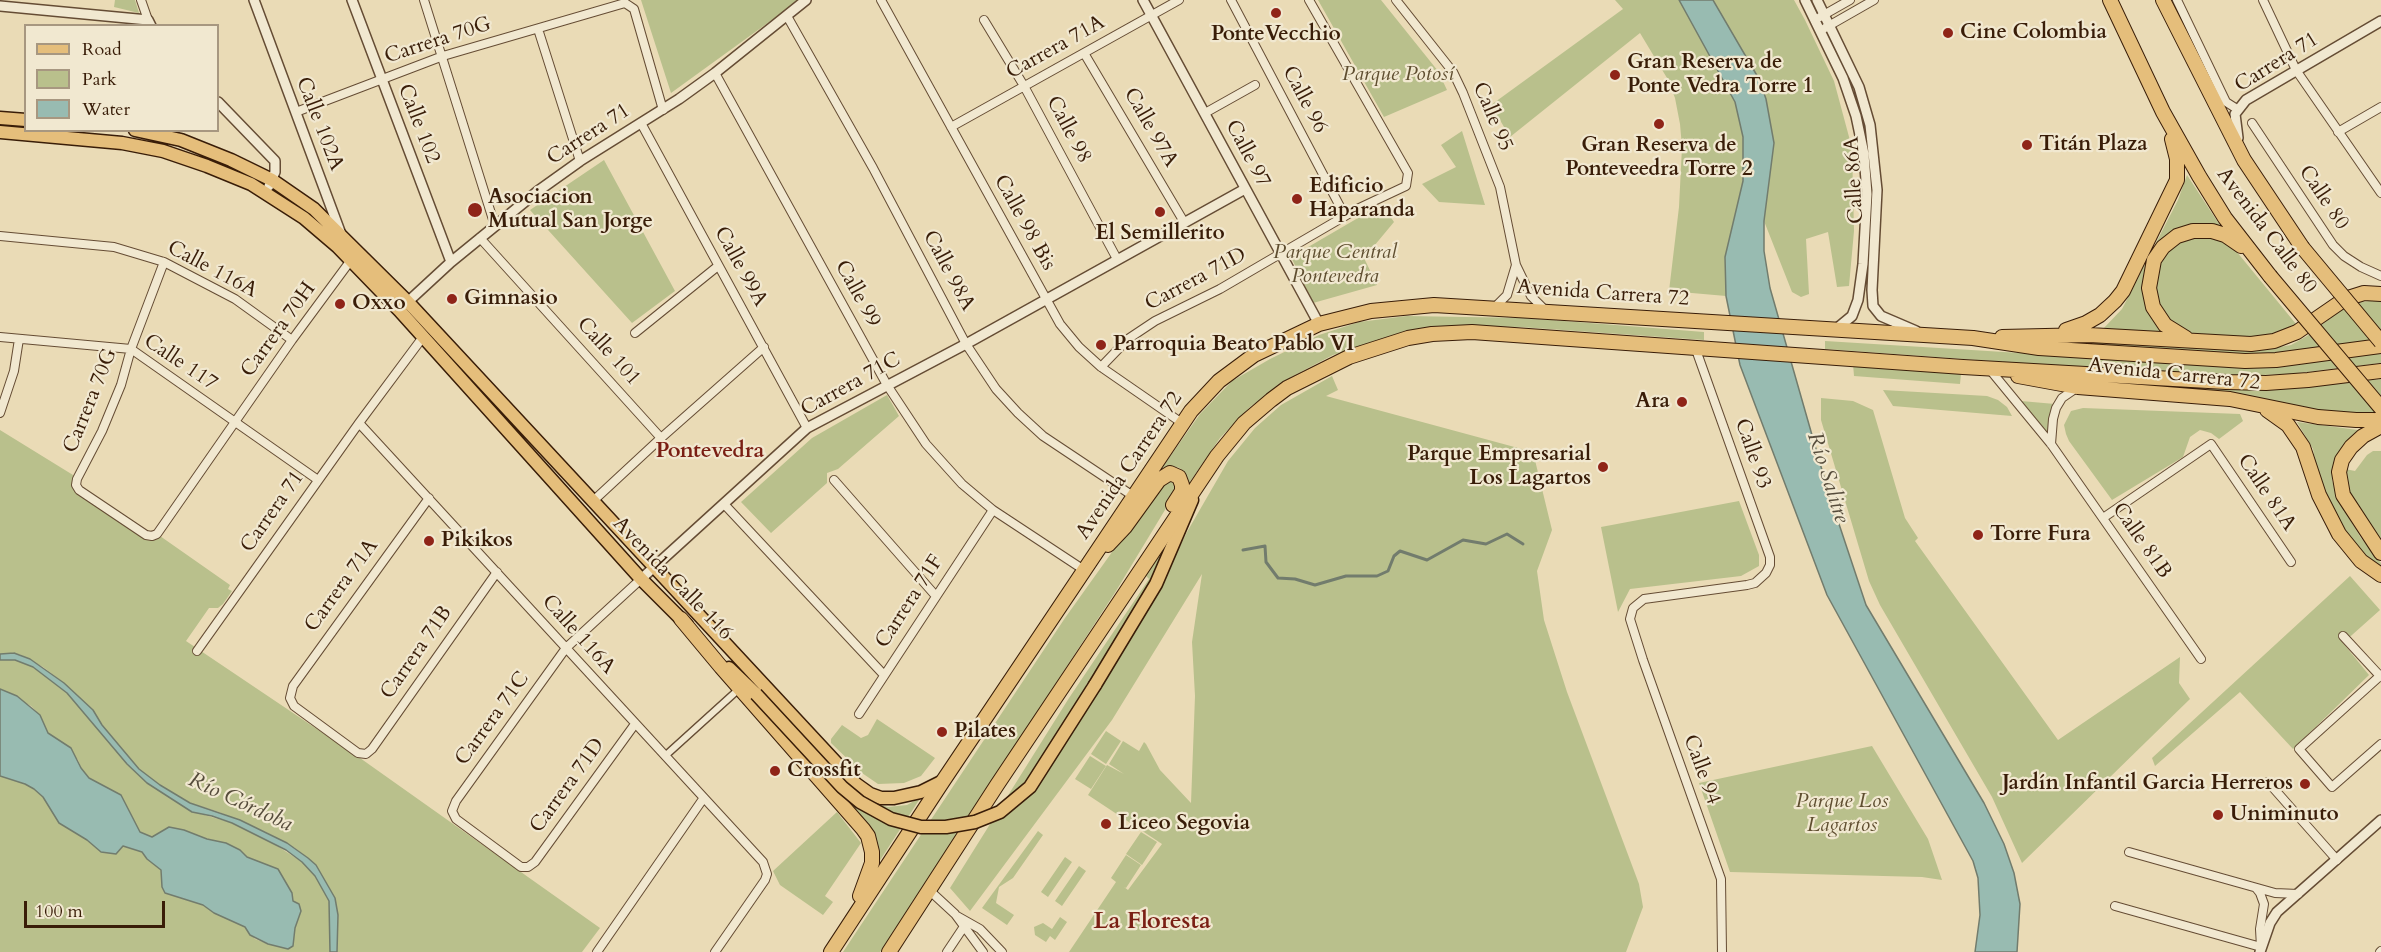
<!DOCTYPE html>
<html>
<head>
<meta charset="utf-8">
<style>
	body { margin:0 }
	#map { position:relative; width:2381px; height:952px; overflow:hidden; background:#eadbb6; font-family:Cardo,serif }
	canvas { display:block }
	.legend { position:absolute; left:24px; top:24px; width:195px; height:108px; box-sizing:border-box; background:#f1e8d0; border:2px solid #a79780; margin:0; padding:8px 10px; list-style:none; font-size:18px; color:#391d08 }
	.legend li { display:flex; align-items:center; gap:12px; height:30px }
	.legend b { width:30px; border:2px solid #a79780 }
	.scale { position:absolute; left:24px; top:901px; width:141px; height:27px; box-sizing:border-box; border:3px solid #391d08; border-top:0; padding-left:8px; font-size:18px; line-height:21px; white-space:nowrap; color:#391d08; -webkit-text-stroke:4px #f1e8d0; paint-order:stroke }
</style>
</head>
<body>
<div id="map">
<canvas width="2381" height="952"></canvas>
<ul class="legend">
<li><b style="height:8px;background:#e5be7b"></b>Road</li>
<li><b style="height:16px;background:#b9c08c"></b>Park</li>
<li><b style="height:16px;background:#98bbb1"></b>Water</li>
</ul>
<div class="scale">100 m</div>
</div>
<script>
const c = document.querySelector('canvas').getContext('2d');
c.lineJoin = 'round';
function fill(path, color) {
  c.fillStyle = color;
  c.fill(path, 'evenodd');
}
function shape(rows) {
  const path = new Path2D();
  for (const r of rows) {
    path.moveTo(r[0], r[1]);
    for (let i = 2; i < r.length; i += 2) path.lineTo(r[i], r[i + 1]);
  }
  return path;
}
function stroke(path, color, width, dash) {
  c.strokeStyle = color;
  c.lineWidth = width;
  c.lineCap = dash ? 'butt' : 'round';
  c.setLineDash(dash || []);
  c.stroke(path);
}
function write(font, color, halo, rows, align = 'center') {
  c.font = font + ' Cardo,serif';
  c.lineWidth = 4.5;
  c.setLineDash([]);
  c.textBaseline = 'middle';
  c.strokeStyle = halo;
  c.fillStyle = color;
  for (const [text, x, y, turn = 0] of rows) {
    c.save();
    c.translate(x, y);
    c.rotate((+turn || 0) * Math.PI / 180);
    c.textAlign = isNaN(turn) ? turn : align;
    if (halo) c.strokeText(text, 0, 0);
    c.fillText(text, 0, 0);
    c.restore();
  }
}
const green = shape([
	[115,0,135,0,139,13,114,7],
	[641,0,798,0,798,1,671,93],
	[1318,0,1381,0,1438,71,1447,90,1384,117],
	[1615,0,1679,0,1735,102,1743,137,1743,181,1725,257,1726,296,1669,291,1679,207,1682,147,1680,124,1675,98,1667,78,1640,33,1510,137,1491,105,1623,9],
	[1713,0,1794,0,1805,20,1834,81,1852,148,1854,231,1849,286,1837,287,1828,232,1806,239,1809,294,1801,297,1792,292,1764,221,1774,143,1766,99,1759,79],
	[1462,131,1485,205,1439,202,1422,184,1456,167,1441,145],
	[604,160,675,291,632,323,530,210],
	[2187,175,2221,227,2202,223,2189,225,2159,241,2145,277,2166,334,2102,330,2122,309,2178,200],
	[1382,204,1394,222,1364,258,1377,285,1313,303,1291,257],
	[2211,235,2232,246,2296,324,2264,338,2190,335,2177,329,2163,313,2155,295,2158,263,2169,247,2182,238],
	[2369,301,2381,301,2381,339,2269,355,2037,340,2268,349,2291,345,2307,336,2341,310,2356,303],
	[1407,316,1526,318,1704,332,1704,340,1520,327,1448,326,1400,334,1333,355,1291,377,1250,407,1220,438,1187,486,1187,477,1181,469,1177,467,1162,468,1200,414,1232,381,1270,359,1319,335,1359,322],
	[1825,341,2248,367,2381,352,2381,363,2291,374,2229,376,2102,369,1825,349],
	[1853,364,1961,374,1960,384,1854,376],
	[1332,376,1338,390,1326,396,1533,452,1552,530,1537,571,1544,620,1567,692,1639,884,1643,907,1626,952,1069,952,1116,882,1111,878,1126,855,1141,865,1126,888,1124,887,1128,890,1162,844,1088,795,1107,765,1124,774,1109,764,1123,741,1139,751,1144,742,1146,744,1160,770,1191,803,1195,696,1192,642,1202,574,1112,720,970,911,950,888,1069,698,1149,579,1145,575,1172,537,1154,576,1134,614,1086,685,1098,692,1155,596,1187,532,1228,461,1255,428,1281,405],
	[2381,379,2381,415,2306,410,2252,396,2222,392,2107,383,2245,389,2291,388],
	[1883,390,1987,396,1998,400,2007,407,2012,416,1893,406],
	[887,395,899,416,838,469,827,473,827,483,771,533,741,502,812,438],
	[1821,398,1853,401,1873,410,1905,518,1918,538,1915,541,2058,740,2180,657,2179,683,2190,699,2022,863,1992,797,1880,605,1869,581,1821,420],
	[2021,401,2055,404,2049,435],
	[2083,408,2240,414,2243,421,2219,439,2211,433,2200,430,2190,437,2183,457,2112,500,2069,441,2066,434,2064,425,2071,411],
	[2297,422,2358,430,2337,456,2332,480,2339,502,2361,538,2381,563,2381,569,2363,559,2335,521,2317,473,2313,449],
	[0,430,73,475,72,482,75,490,143,538,152,540,160,536,230,585,228,589,232,591,223,604,218,608,209,608,186,641,360,758,600,928,582,952,0,952,0,776,25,784,34,789,43,797,59,823,87,840,101,852,122,846,142,852,147,859,161,870,162,887,203,905,214,913,245,927,255,939,268,944,293,946,295,928,301,911,293,901,292,893,278,870,246,857,240,850,226,843,207,839,184,830,161,833,152,837,140,832,121,795,89,778,81,768,78,760,58,739,48,733,40,715,31,706,0,689,0,660,15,660,33,667,67,693,127,764,147,783,201,814,232,823,268,840,302,862,315,876,329,901,330,933,338,921,338,915,308,858,295,848,266,832,219,812,190,803,160,785,139,769,102,726,93,710,64,683,43,667,21,655,14,653,0,654],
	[2373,451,2381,451,2381,545,2346,490,2345,469,2355,471,2367,455],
	[1167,481,1172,482,1176,488,1174,495,1116,591,880,952,843,952,1065,618,1157,489],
	[1739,501,1759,555,1759,566,1741,576,1630,589,1618,612,1601,527],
	[2350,576,2380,610,2343,643,2369,675,2293,749,2240,692,2155,766,2152,758],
	[877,719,935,758,921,776,904,783,878,784,862,773,831,743,831,739,842,725,861,738,868,735],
	[1106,731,1121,741,1106,764,1091,754],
	[1872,746,1928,839,1942,880,1922,877,1730,872,1699,783],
	[1090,756,1106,766,1091,789,1075,779],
	[826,778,871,802,888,807,907,805,921,797,877,865,877,841,872,829],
	[837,812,861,843,825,896,833,902,823,915,780,885,773,871],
	[1038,831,1043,835,1013,878,999,887,996,903,1014,915,1007,925,982,908],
	[1141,832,1157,842,1142,865,1126,854],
	[1065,857,1072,862,1048,897,1041,892],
	[1079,866,1086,871,1062,906,1055,901],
	[1060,917,1067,922,1055,940,1050,936,1046,942,1035,935,1034,927,1043,923,1052,929]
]);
const water = shape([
	[1679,0,1713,0,1759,79,1766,99,1774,143,1764,221,1764,251,1770,288,1828,491,1866,605,1984,803,2004,844,2014,873,2020,904,2017,952,1975,952,1980,915,1978,878,1973,861,1827,595,1740,365,1726,296,1725,257,1743,181,1743,137,1735,102,1679,0],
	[14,653,30,659,64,683,93,710,102,725,139,769,160,785,190,803,240,820,287,843,308,858,316,865,335,898,338,915,337,952,330,952,329,901,315,876,302,862,286,850,232,823,212,816,192,812,147,783,127,764,67,693,33,667,15,660,0,660,0,654,14,653],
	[0,689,17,696,40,715,48,733,71,748,81,768,89,778,121,795,140,832,152,837,169,827,184,830,207,839,226,843,240,850,247,857,278,869,292,893,293,901,299,904,301,911,295,928,293,946,288,949,268,944,250,935,245,927,214,913,203,905,165,893,162,887,161,870,147,859,142,852,123,846,116,854,101,852,87,840,59,823,43,797,34,789,25,784,0,776,0,689]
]);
const stream = shape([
	[1243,550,1265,546,1266,562,1278,578,1295,579,1315,585,1346,576,1377,576,1388,571,1394,556,1400,551,1427,560,1463,540,1486,544,1507,534,1523,544]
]);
const pedestrian = shape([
	[665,756,739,689]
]);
const minor = shape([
	[141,0,148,20],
	[424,0,495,226],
	[881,0,1060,324,1079,347,1101,367,1182,423],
	[1231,0,1345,216],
	[1396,0,1453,72,1463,93,1500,187,1516,265,1531,296,1544,309],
	[2177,0,2226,102,2237,109],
	[2263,0,2296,70,2381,193],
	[787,16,873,168,966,344,996,389,1018,413,1043,436,1133,496],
	[1820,17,1850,0],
	[984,20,1024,86,1117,259],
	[1825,28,1874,0],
	[538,29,580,161],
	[1084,53,1184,222],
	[715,73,887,385,926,444,962,484,993,510,1084,570],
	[296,112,443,56,625,3,634,9,663,110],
	[1205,113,1255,85],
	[641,123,807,428],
	[2252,123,2333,245,2344,256,2361,267,2381,276],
	[951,127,1179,0],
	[2338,132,2381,107],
	[0,236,114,247,164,262,235,299,292,340],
	[480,238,661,438],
	[164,262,131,349,121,385,102,431,77,479,76,485,79,490,146,535,152,536,157,534,292,340,351,260],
	[1494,308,1507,295,1516,265],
	[635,333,718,266],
	[0,337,131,349,318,480],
	[1695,347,1770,557,1770,565,1766,573,1755,583,1747,585,1644,599,1633,608,1630,619,1643,660,1721,879,1722,952],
	[1101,367,1128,339,1155,321,1220,289,1357,209,1406,186,1408,173,1309,0],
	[1991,371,2051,444,2201,659],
	[0,413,14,371,19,339],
	[359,423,763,862,767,874,765,880,715,952],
	[2051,444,2053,419,2056,408,2062,398,2078,387],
	[834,480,935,595],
	[429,498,293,686,290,698,294,706,358,753,366,754,372,749,497,572],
	[592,502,661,438,764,347],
	[724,504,884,675],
	[2103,518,2211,444,2291,562],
	[2343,636,2381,677],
	[197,651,359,423,423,337],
	[2381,675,2299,749,2332,787,2381,744],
	[859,714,993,510],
	[635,724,535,862,528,867,521,867,456,819,452,811,456,801,566,648,641,579],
	[2268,782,2337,860],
	[2129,852,2275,893,2298,894],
	[929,890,955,914,983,952],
	[2115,906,2261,947,2260,929,2264,904,2260,893,2256,888],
	[957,916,980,929,1002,952],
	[597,952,703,799],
	[947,952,965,925],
	[2380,952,2381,951]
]);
const tertiary = shape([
	[254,0,341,234],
	[352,0,451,262],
	[1143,0,1319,324],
	[1805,0,1843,78,1856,116,1864,154,1867,194,1863,264,1858,300,1852,316,1835,330],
	[1817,0,1859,87,1870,125,1877,190,1872,290,1873,306,1881,316,1916,331],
	[0,6,148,20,151,26],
	[218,102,275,161,275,172,269,186],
	[2238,138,2235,114,2246,100,2381,21],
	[399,310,451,262,538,191,580,161,679,99,715,73,806,0],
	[641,579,807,428,966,344,1245,189],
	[2260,952,2270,923,2277,912,2381,820]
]);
const primary = shape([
	[0,118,26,120],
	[135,130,181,140,231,160,272,180,314,209,408,302,856,784,870,794,881,798,894,798,921,792,943,781],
	[0,132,122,143,163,151,207,166,251,184,304,218,338,247,399,310,641,579,687,625],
	[729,668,756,694],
	[1095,685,1156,584,1192,500]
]);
const trunk = shape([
	[2110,0,2163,112,2199,176,2225,218,2270,276],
	[2163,0,2244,160,2302,247],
	[2066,330,2086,323,2100,315,2115,301,2123,291,2177,180,2177,159,2172,139],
	[2002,337,2089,335,2251,344,2274,341,2297,332,2345,299,2364,293,2381,294],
	[2186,338,2165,325,2153,307,2149,288,2154,260,2163,247,2177,236,2193,231,2212,231,2225,235,2241,246],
	[2018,376,2078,387,2230,399,2318,417,2356,420,2381,420],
	[2267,410,2288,425,2303,447,2319,495,2339,534,2361,561,2381,575],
	[2381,426,2363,436,2351,447,2342,460,2339,472,2343,495,2381,553],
	[1108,545,1125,527,1159,480,1170,473,1179,477,1182,485,1182,491,1173,505],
	[681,619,721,667,863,829,868,836,872,852,872,863,860,896],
	[831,952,943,781,1191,411,1219,381,1254,355,1319,324,1371,311,1434,305,1973,338,2039,348,2245,361,2276,360,2381,346],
	[889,952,997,785,1217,456,1244,423,1271,400,1287,388,1349,357,1408,338,1432,334,1472,332,1963,367,2226,382,2266,383,2308,380,2381,371]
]);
const primaryBridge = shape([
	[756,694,842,787,860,802,891,819,921,827,946,827,975,822,1000,812,1030,787,1095,685]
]);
const trunkBridge = shape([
	[2302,247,2381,342],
	[2270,276,2381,408]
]);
const markers = [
	[1276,13,6,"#8f2418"],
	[1948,33,6,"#8f2418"],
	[1615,75,6,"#8f2418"],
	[1659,124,6,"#8f2418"],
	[2027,145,6,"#8f2418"],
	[1297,199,6,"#8f2418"],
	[475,210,8,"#8f2418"],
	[1160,212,6,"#8f2418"],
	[452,299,6,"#8f2418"],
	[340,304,6,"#8f2418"],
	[1101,345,6,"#8f2418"],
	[1682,402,6,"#8f2418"],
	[1603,467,6,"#8f2418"],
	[1978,535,6,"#8f2418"],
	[429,541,6,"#8f2418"],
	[942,732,6,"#8f2418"],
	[775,771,6,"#8f2418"],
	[2305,784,6,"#8f2418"],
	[2218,815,6,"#8f2418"],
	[1106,824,6,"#8f2418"]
];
const poiNames = [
	["Cine Colombia",1960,33],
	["PonteVecchio",1276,35,"center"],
	["Gran Reserva de",1627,63],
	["Ponte Vedra Torre 1",1627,87],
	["Titán Plaza",2039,145],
	["Gran Reserva de",1659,146,"center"],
	["Ponteveedra Torre 2",1659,170,"center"],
	["Edificio",1309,187],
	["Haparanda",1309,211],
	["Asociacion",488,198],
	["Mutual San Jorge",488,222],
	["El Semillerito",1160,234,"center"],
	["Gimnasio",464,299],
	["Oxxo",352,304],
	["Parroquia Beato Pablo VI",1113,345],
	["Ara",1670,402,"right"],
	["Parque Empresarial",1591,455,"right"],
	["Los Lagartos",1591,479,"right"],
	["Torre Fura",1990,535],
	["Pikikos",441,541],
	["Pilates",954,732],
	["Crossfit",787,771],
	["Jardín Infantil Garcia Herreros",2293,784,"right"],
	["Uniminuto",2230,815],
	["Liceo Segovia",1118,824]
];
const streetNames = [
	["Carrera 70G",438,41,-18],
	["Carrera 71A",1056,48,-29],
	["Carrera 71",2277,63,-32],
	["Calle 96",1304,100,62],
	["Calle 95",1492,117,67],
	["Calle 102A",319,124,69],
	["Calle 102",418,124,69],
	["Calle 97A",1150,128,60],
	["Calle 98",1068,130,62],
	["Carrera 71",589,135,-33],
	["Calle 97",1247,154,62],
	["Calle 86A",1855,180,-93],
	["Calle 80",2323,198,56],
	["Calle 98 Bis",1024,223,61],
	["Avenida Calle 80",2266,231,53],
	["Calle 99A",740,267,61],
	["Calle 116A",212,270,28],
	["Calle 98A",948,271,62],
	["Carrera 71D",1196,280,-28],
	["Calle 99",857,294,61],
	["Avenida Carrera 72",1603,294,4],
	["Carrera 70H",279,330,-54],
	["Calle 101",608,352,48],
	["Calle 117",180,363,34],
	["Avenida Carrera 72",2174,375,6],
	["Carrera 71C",851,385,-29],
	["Carrera 70G",91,401,-68],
	["Calle 93",1752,454,71],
	["Avenida Carrera 72",1130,466,-56],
	["Calle 81A",2266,493,56],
	["Carrera 71",273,512,-55],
	["Calle 81B",2141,541,55],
	["Avenida Calle 116",672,579,46],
	["Carrera 71A",342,586,-54],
	["Carrera 71F",910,602,-57],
	["Calle 116A",578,635,48],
	["Carrera 71B",417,653,-55],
	["Carrera 71C",493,719,-54],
	["Calle 94",1701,770,70],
	["Carrera 71D",568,786,-54]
];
const parkNames = [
	["Parque Potosí",1398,75],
	["Parque Central",1335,253],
	["Pontevedra",1335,277],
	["Parque Los",1842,802],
	["Lagartos",1842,826]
];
const neighbourhoodNames = [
	["Pontevedra",710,452]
];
const waterNames = [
	["Río Salitre",1827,478,72],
	["Río Córdoba",240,803,25]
];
const quarterNames = [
	["La Floresta",1152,922]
];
fill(green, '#b9c08c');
fill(water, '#98bbb1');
stroke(water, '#727c6d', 1.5);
stroke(stream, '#727c6d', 3);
stroke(pedestrian, '#654c34', 9);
stroke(minor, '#654c34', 10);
stroke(tertiary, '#654c34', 12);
stroke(primary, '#391d08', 15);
stroke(trunk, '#391d08', 16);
stroke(pedestrian, '#f1e8d0', 6);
stroke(minor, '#f1e8d0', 8);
stroke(tertiary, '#f1e8d0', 9);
stroke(primary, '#e5be7b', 12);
stroke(trunk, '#e5be7b', 14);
stroke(primaryBridge, '#391d08', 15, []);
stroke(trunkBridge, '#391d08', 16, []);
stroke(primaryBridge, '#e5be7b', 12);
stroke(trunkBridge, '#e5be7b', 14);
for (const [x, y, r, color] of markers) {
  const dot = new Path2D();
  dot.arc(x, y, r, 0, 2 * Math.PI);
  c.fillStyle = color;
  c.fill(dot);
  stroke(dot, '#f1e8d0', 2);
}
write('bold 21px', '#391d08', '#f1e8d0', poiNames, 'left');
write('21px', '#391d08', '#f1e8d0', streetNames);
write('italic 21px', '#5f4e30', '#f1e8d0', parkNames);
write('bold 22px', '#7a1f14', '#f1e8d0', neighbourhoodNames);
write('italic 22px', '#564c3b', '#f1e8d0', waterNames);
write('bold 24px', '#7a1f14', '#f1e8d0', quarterNames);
</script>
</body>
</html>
